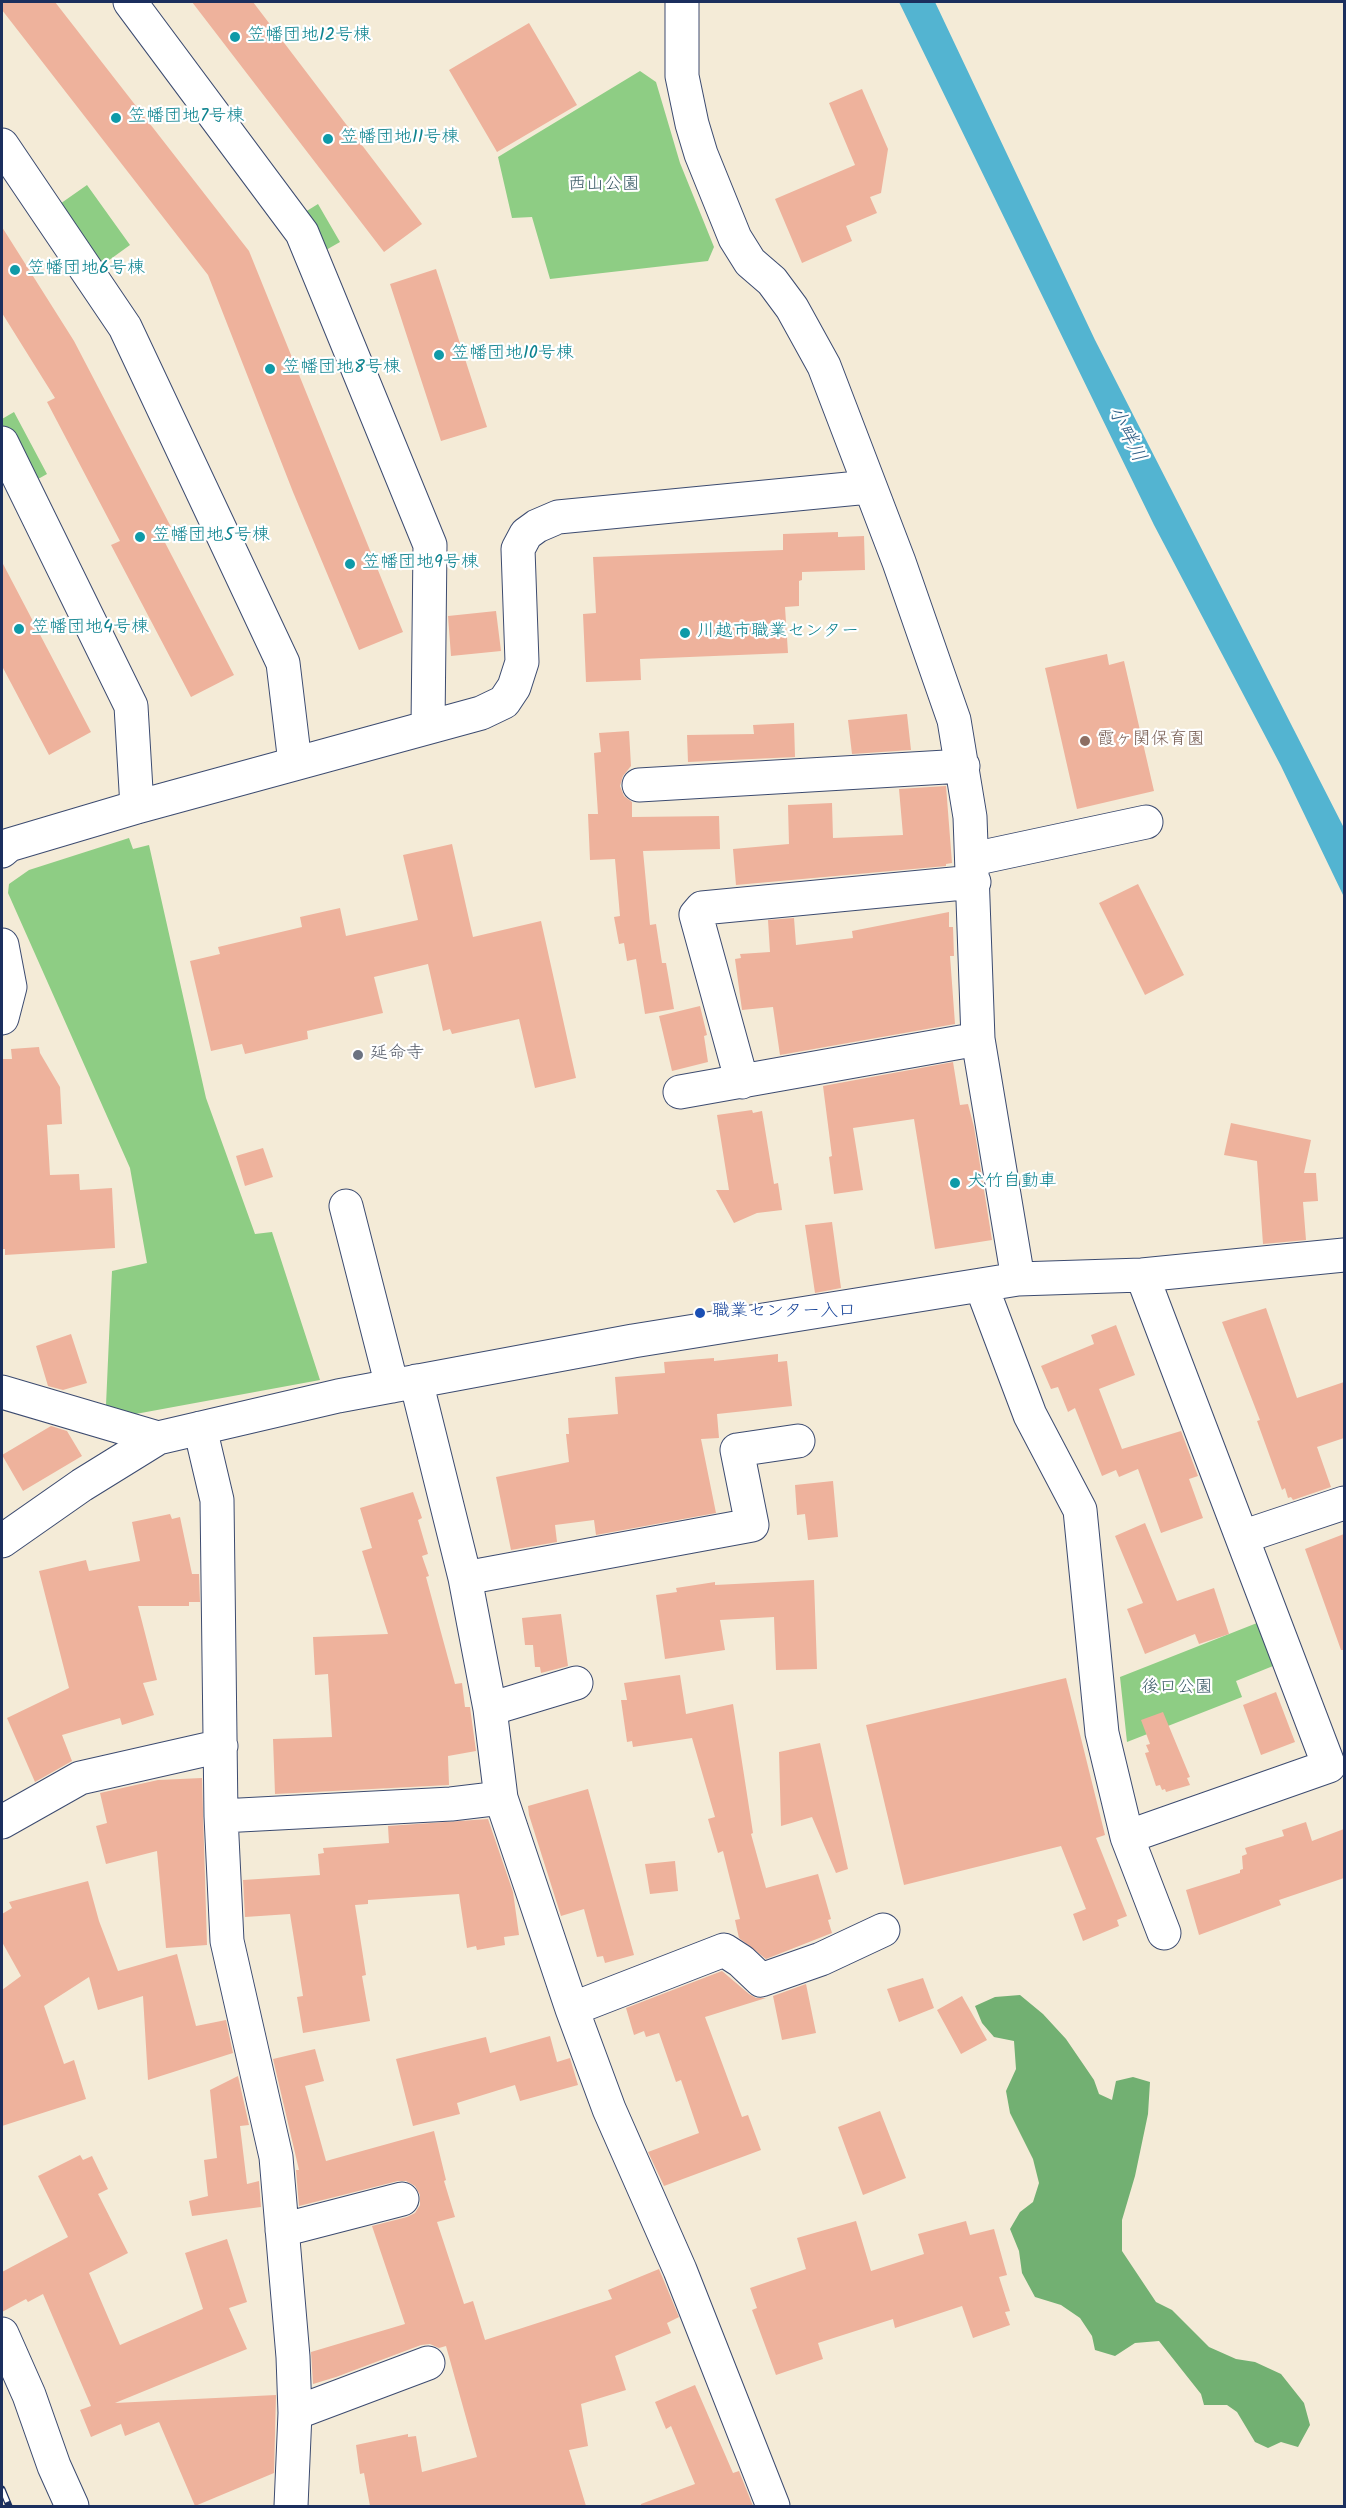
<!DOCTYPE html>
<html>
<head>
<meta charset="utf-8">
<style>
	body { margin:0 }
	#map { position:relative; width:1346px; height:2508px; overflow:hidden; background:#f4ebd7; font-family:Kalam,sans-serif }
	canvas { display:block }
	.frame { position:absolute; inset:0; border:3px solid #1b2f5e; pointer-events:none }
</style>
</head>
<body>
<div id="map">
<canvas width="1346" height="2508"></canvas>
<div class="frame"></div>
</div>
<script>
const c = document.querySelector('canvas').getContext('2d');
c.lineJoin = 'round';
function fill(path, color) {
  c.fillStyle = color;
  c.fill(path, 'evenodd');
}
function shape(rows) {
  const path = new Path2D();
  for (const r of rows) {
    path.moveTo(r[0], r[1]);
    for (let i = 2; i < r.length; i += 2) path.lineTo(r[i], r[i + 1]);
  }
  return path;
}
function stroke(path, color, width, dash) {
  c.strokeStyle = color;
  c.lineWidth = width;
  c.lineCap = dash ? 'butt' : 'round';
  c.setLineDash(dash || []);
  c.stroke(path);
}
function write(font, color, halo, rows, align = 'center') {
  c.font = font + ' Kalam,"Klee One",sans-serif';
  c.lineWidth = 4.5;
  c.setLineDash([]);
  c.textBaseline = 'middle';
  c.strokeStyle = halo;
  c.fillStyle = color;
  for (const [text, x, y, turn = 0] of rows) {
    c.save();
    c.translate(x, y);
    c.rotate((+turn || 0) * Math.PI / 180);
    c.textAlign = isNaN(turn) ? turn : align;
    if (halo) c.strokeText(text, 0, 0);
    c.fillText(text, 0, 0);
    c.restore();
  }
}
const green = shape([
	[640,71,656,82,680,163,714,247,708,261,550,279,532,217,512,218,498,157],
	[87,185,130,245,101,266,57,206],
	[318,204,340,242,319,254,297,217],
	[14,412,47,474,31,483,2,428,2,419],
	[129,838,133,849,149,845,206,1098,255,1234,272,1232,320,1380,130,1415,106,1405,112,1271,147,1263,130,1168,8,893,9,884,29,870],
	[1257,1623,1273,1666,1236,1681,1242,1697,1127,1742,1120,1677]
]);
const forest = shape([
	[1020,1995,1043,2014,1066,2039,1094,2080,1099,2094,1112,2100,1116,2081,1133,2077,1150,2082,1148,2114,1135,2176,1122,2220,1122,2251,1156,2302,1172,2310,1209,2347,1236,2359,1255,2362,1281,2374,1304,2403,1310,2425,1298,2447,1281,2442,1268,2448,1255,2442,1237,2412,1227,2405,1204,2405,1201,2394,1159,2341,1135,2343,1115,2356,1095,2350,1092,2336,1080,2318,1061,2305,1035,2297,1022,2273,1019,2251,1010,2229,1020,2212,1033,2202,1039,2183,1033,2159,1010,2113,1006,2091,1016,2069,1014,2041,994,2037,982,2023,975,2006,995,1997]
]);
const water = shape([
	[899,2,935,2,1095,340,1344,828,1344,897,1281,766,1154,525]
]);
const building = shape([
	[2,2,55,2,249,251,403,632,359,650,293,492,208,275,2,10],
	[192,2,253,2,422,224,384,252],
	[529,23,577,105,497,152,449,70],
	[862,89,888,149,881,193,870,197,877,213,846,226,852,241,802,263,775,199,855,165,829,103],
	[2,227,74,341,171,527,160,533,234,675,191,697,111,545,120,541,47,402,55,398,2,313],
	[436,269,487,427,441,441,390,284],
	[838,532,838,537,864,536,865,570,802,572,802,580,799,581,799,606,785,607,788,653,640,659,641,680,586,682,583,614,596,613,593,557,783,550,783,534],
	[2,562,91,732,49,755,2,666],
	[496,611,501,651,451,656,448,616],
	[1107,654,1109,665,1124,661,1154,791,1077,809,1045,668],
	[907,714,911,750,852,754,848,720],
	[794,723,795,757,688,762,687,735,754,734,753,725],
	[629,731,631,766,623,776,620,786,624,796,632,802,632,817,719,816,720,849,643,851,650,925,656,924,662,963,666,963,674,1009,645,1014,636,959,627,961,624,943,619,944,614,917,620,916,615,859,590,860,588,814,598,814,594,753,601,752,599,733],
	[946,786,952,863,946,864,946,866,736,885,733,849,789,844,788,805,832,803,833,838,903,835,899,789],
	[452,844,473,937,541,921,576,1078,535,1088,519,1019,452,1034,450,1029,443,1031,428,964,374,977,383,1013,307,1031,308,1039,245,1054,242,1044,211,1051,190,961,220,954,218,947,302,927,300,917,340,908,346,936,418,920,403,855],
	[1138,884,1184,975,1145,995,1099,903],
	[949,912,949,927,953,927,954,956,950,956,955,1024,780,1055,773,1007,742,1010,735,959,741,958,740,954,770,952,768,920,794,918,796,945,853,938,852,931],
	[700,1006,707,1035,704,1036,708,1062,672,1071,659,1016],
	[39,1047,40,1053,60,1087,62,1124,47,1125,50,1175,79,1174,80,1190,112,1188,115,1248,5,1255,5,1249,2,1249,2,1059,12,1059,11,1049],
	[953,1062,960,1105,968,1104,974,1127,992,1240,935,1249,914,1119,853,1128,863,1190,834,1194,829,1157,832,1156,823,1086],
	[752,1110,753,1113,762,1111,774,1184,778,1183,782,1210,757,1213,734,1223,716,1190,729,1190,717,1115],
	[1231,1123,1311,1140,1304,1173,1316,1173,1318,1201,1303,1202,1306,1240,1263,1244,1257,1161,1224,1155],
	[263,1148,273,1177,245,1186,236,1156],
	[832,1222,841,1288,815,1293,805,1225],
	[1266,1308,1297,1398,1344,1382,1344,1438,1317,1447,1331,1487,1293,1500,1291,1497,1288,1498,1285,1488,1282,1490,1257,1421,1260,1420,1222,1322],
	[1116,1325,1135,1375,1099,1389,1122,1449,1181,1431,1198,1476,1189,1479,1203,1518,1161,1533,1138,1469,1119,1477,1116,1470,1102,1476,1075,1408,1068,1412,1058,1387,1051,1389,1041,1366,1094,1344,1091,1335],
	[71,1334,87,1383,63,1390,48,1386,36,1346],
	[778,1354,778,1362,787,1361,792,1406,717,1414,719,1438,701,1439,716,1513,596,1535,594,1520,555,1525,557,1542,511,1550,496,1477,569,1462,566,1434,569,1434,568,1418,618,1414,615,1377,665,1373,664,1362,714,1358,714,1361],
	[51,1426,67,1431,82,1456,23,1491,2,1455],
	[833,1481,838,1537,808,1540,805,1514,797,1515,795,1485],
	[413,1492,422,1518,418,1520,428,1554,422,1556,429,1576,426,1577,455,1684,462,1683,465,1707,470,1707,476,1751,448,1756,449,1785,275,1794,273,1739,332,1737,328,1674,315,1675,313,1637,388,1634,362,1551,372,1548,360,1508],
	[170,1514,172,1519,180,1517,192,1574,199,1574,200,1602,189,1602,189,1606,138,1606,157,1680,143,1683,154,1715,122,1725,120,1718,62,1735,72,1761,35,1782,7,1718,69,1688,39,1571,86,1560,89,1571,140,1561,132,1522],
	[1145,1523,1177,1601,1214,1588,1229,1634,1199,1644,1195,1634,1145,1654,1127,1609,1143,1603,1115,1536],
	[1344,1534,1344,1650,1341,1650,1305,1549],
	[814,1580,817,1669,776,1670,774,1617,720,1620,725,1650,665,1659,656,1595,677,1592,676,1588,715,1582,715,1585],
	[561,1614,568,1666,541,1673,540,1667,535,1667,533,1645,525,1645,522,1618],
	[680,1675,686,1714,733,1704,753,1833,751,1834,766,1888,818,1874,831,1919,828,1920,832,1933,766,1959,739,1938,735,1920,740,1919,723,1851,718,1853,708,1819,715,1817,692,1738,633,1747,632,1741,627,1742,621,1700,627,1700,624,1683],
	[1066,1678,1105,1835,1096,1838,1127,1916,1117,1920,1119,1926,1083,1941,1073,1914,1086,1909,1061,1846,904,1885,866,1725],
	[1276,1692,1295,1742,1261,1755,1243,1705],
	[1163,1712,1190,1777,1187,1778,1190,1785,1166,1792,1165,1789,1162,1790,1160,1785,1156,1786,1145,1753,1149,1752,1146,1745,1150,1744,1141,1720],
	[820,1743,848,1869,836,1873,812,1817,781,1826,779,1752],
	[202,1778,207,1945,166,1948,157,1851,106,1864,96,1826,107,1823,100,1793,158,1780],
	[588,1789,634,1955,605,1963,603,1956,597,1957,584,1909,561,1916,529,1815,528,1806],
	[488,1819,513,1892,519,1935,504,1937,505,1945,477,1950,476,1946,467,1948,459,1894,368,1900,368,1904,355,1905,366,1975,362,1976,370,2021,303,2033,297,1997,303,1996,290,1914,245,1917,243,1880,320,1875,318,1854,324,1853,323,1848,389,1843,388,1826],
	[1306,1822,1312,1841,1344,1829,1344,1878,1279,1900,1281,1905,1199,1935,1186,1890,1240,1873,1240,1870,1243,1869,1242,1856,1247,1854,1245,1848,1284,1836,1282,1830],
	[675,1861,678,1891,650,1894,645,1864],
	[88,1881,99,1921,118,1971,177,1954,196,2026,226,2020,233,2053,148,2080,143,1996,98,2010,89,1977,44,2006,64,2064,74,2060,86,2099,2,2126,2,1990,21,1976,2,1942,2,1914,12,1908,9,1902],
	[722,1971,749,1994,756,1998,766,1998,705,2017,742,2117,748,2115,761,2150,664,2186,648,2152,699,2133,681,2080,676,2082,659,2033,646,2037,644,2031,634,2035,626,2008],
	[923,1978,934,2008,899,2022,887,1989],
	[806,1984,816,2033,782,2040,773,1996],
	[962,1996,987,2040,961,2054,937,2010],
	[550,2036,557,2062,570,2058,578,2085,520,2101,515,2085,457,2103,460,2114,413,2126,396,2059,486,2037,490,2053],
	[315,2049,324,2081,305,2086,326,2161,434,2131,446,2180,444,2181,455,2217,437,2222,464,2304,473,2301,485,2340,612,2299,608,2290,659,2269,679,2317,667,2323,671,2333,615,2356,626,2390,581,2404,588,2446,569,2450,586,2506,370,2506,364,2473,360,2474,356,2445,408,2434,408,2437,416,2436,422,2472,477,2457,446,2346,439,2348,430,2344,421,2345,336,2377,313,2384,311,2352,405,2324,372,2226,407,2217,415,2213,420,2205,420,2195,415,2186,406,2181,398,2181,299,2206,296,2170,299,2170,273,2059],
	[238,2076,249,2125,240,2126,247,2184,259,2181,261,2207,192,2216,189,2201,208,2196,204,2160,217,2158,210,2090],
	[880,2111,906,2178,863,2195,838,2127],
	[80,2155,83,2160,92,2156,108,2189,98,2194,128,2253,89,2273,120,2345,203,2309,185,2253,227,2239,247,2302,229,2308,247,2349,115,2403,276,2395,274,2473,195,2506,159,2422,125,2436,121,2424,91,2437,80,2410,91,2406,43,2294,28,2302,26,2299,2,2312,2,2272,68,2237,38,2176],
	[856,2221,871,2271,924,2254,918,2234,966,2221,970,2235,994,2229,1007,2275,999,2277,1010,2311,1005,2312,1010,2325,973,2338,962,2306,895,2328,893,2319,818,2343,823,2359,776,2375,752,2310,757,2308,750,2288,806,2269,797,2238],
	[695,2385,733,2473,739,2471,753,2506,641,2506,641,2504,695,2484,671,2426,666,2429,655,2402]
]);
const minor = shape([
	[130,2,302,233,328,296,430,545,428,726],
	[682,2,682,76,692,124,701,154,735,238,750,262,772,281,792,308,824,366,899,562,954,720,970,817,978,1039,1018,1279],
	[2,145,125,327,283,663,295,763],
	[2,443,131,706,137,807],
	[639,785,963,766],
	[2,851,9,845,137,807,481,713,504,702,514,687,522,662,518,549,526,534,537,526,558,517,869,487],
	[973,859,1146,822],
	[2,945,10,987,2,1018],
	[742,1082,696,915,702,908,974,882],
	[680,1092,978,1039],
	[346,1206,392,1386],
	[981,1285,1030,1415,1080,1510,1102,1733,1127,1837,1329,1766,1142,1275],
	[416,1381,465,1578,490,1709,501,1798,572,2009,609,2109,680,2270,773,2506],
	[2,1392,158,1438],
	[200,1428,217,1500,221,1816,227,1941,276,2157,293,2357,295,2413,291,2506],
	[1242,1537,1344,1503],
	[2,1541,82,1485,158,1438,338,1396,633,1341,1018,1279,1142,1275,1344,1255],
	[465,1578,752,1525,737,1450,798,1441],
	[490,1709,576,1683],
	[221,1816,451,1804,501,1798],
	[2,1822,80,1778,221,1746],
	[1127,1837,1164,1933],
	[572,2009,724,1950,741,1961,761,1980,821,1959,883,1930],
	[282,2230,402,2199],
	[2,2334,29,2395,54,2466,72,2506],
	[295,2413,428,2363]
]);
const rail = shape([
	[2,2489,9,2506]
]);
const markers = [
	[235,37,6,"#0f9aa8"],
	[116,118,6,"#0f9aa8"],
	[328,139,6,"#0f9aa8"],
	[15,270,6,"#0f9aa8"],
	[439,355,6,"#0f9aa8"],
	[270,369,6,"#0f9aa8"],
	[140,537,6,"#0f9aa8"],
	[350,564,6,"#0f9aa8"],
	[19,629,6,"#0f9aa8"],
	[685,633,6,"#0f9aa8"],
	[1085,741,6,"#8d6e63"],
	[358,1055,6,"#6b7280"],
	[955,1183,6,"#0f9aa8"],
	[700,1313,6,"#1a4fb4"]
];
const cultureNames = [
	["笠幡団地12号棟",247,37],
	["笠幡団地7号棟",128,118],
	["笠幡団地11号棟",340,139],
	["笠幡団地6号棟",27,270],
	["笠幡団地10号棟",451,355],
	["笠幡団地8号棟",282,369],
	["笠幡団地5号棟",152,537],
	["笠幡団地9号棟",362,564],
	["笠幡団地4号棟",31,629],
	["川越市職業センター",697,633],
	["犬竹自動車",967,1183]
];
const parkNames = [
	["西山公園",604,186],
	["後口公園",1177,1689]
];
const educationNames = [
	["霞ヶ関保育園",1097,741]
];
const worshipNames = [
	["延命寺",370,1055]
];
const transitNames = [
	["職業センター入口",712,1313]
];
const waterNames = [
	["小畔川",1125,435,63]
];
fill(green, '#8ecd84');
fill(forest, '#72b072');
fill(water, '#53b4d1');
fill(building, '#eeb29c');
stroke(minor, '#3c4b70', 35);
stroke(minor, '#fff', 33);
stroke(rail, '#1b2f5e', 7);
stroke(rail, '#fff', 4.5, [14]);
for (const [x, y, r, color] of markers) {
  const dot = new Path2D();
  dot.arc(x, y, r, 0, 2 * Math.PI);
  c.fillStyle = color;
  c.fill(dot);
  stroke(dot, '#fff', 2);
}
write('18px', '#0d838f', '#fff', cultureNames, 'left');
write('18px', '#3e5e69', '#fff', parkNames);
write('18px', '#785e54', '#fff', educationNames, 'left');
write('18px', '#5b616d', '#fff', worshipNames, 'left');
write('18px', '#164399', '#fff', transitNames, 'left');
write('italic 20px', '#2f5e86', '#fff', waterNames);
</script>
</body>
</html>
